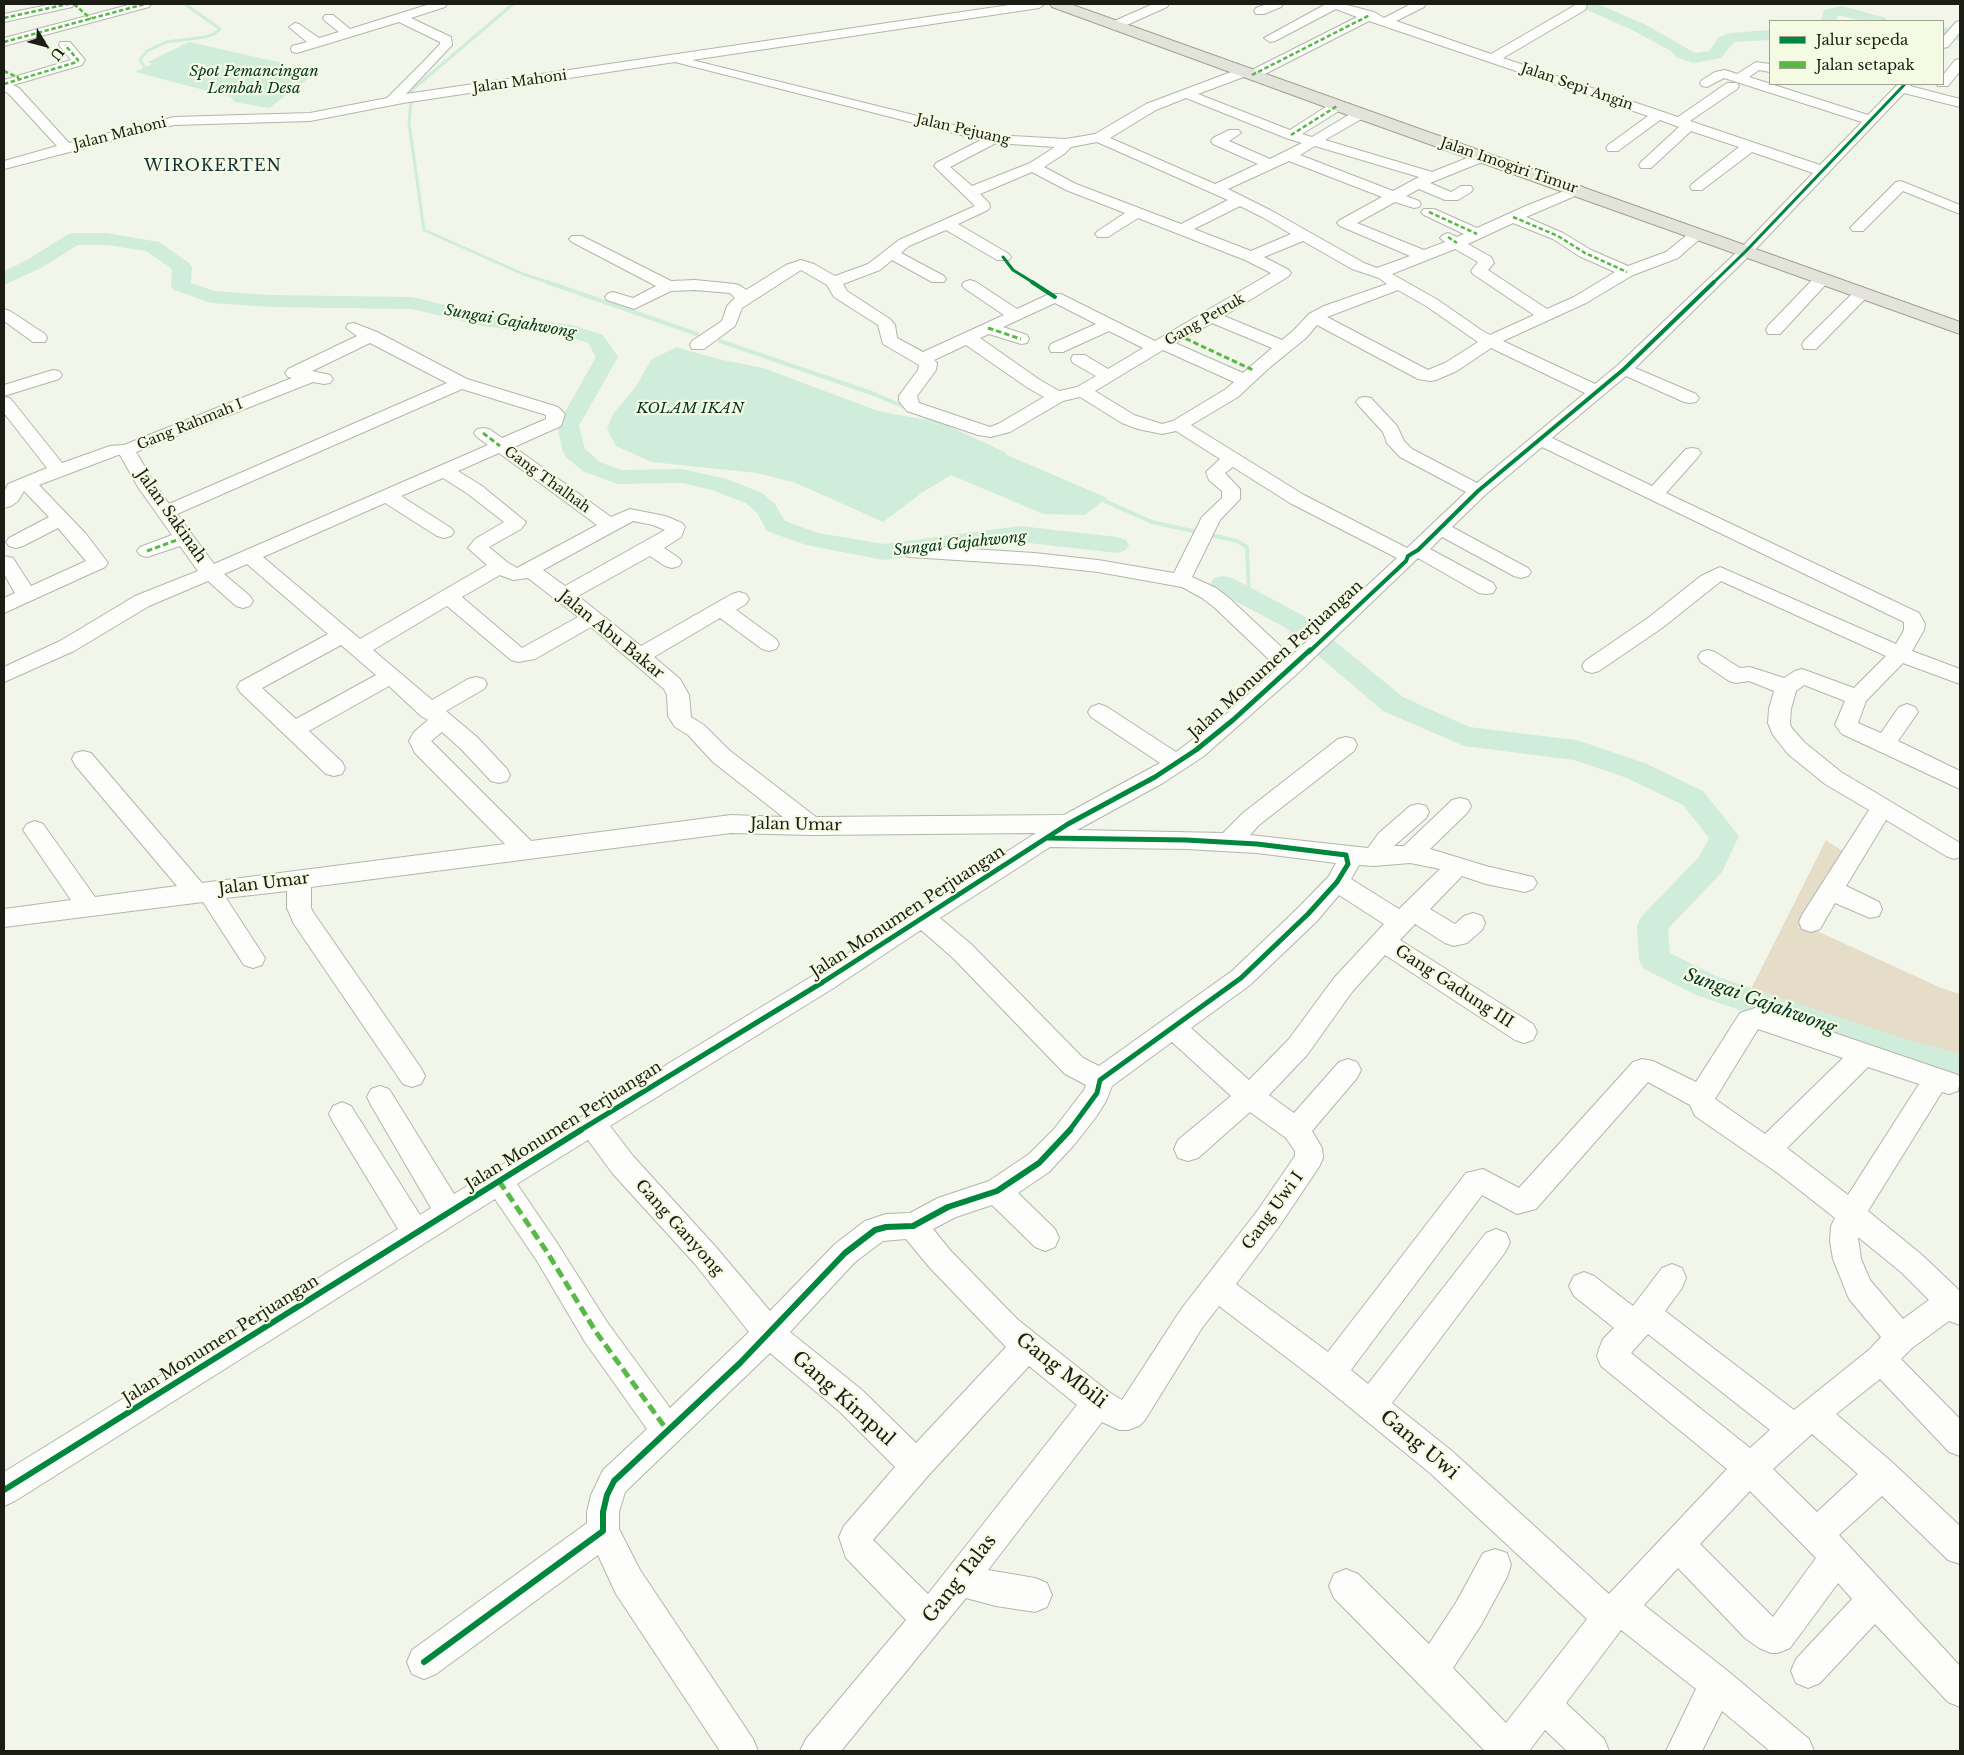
<!DOCTYPE html>
<html>
<head>
<meta charset="utf-8">
<style>
	body { margin:0 }
	#map { position:relative; width:1964px; height:1755px; overflow:hidden; background:#f2f5e9; font-family:"Libre Baskerville",serif }
	canvas { display:block }
	.frame { position:absolute; inset:0; border:5px solid #1b1d15; pointer-events:none }
	.legend { position:absolute; left:1769px; top:20px; width:175px; height:65px; box-sizing:border-box; background:#f5fbe3; border:1px solid #9ea291; margin:0; padding:6px 9px; list-style:none; font-size:15px; color:#1b1d15 }
	.legend li { display:flex; align-items:center; gap:10px; height:25px }
	.legend b { width:25px; border:1px solid #9ea291 }
	.north { position:absolute; left:20px; top:20px; width:50px; height:50px; -webkit-text-stroke:4px #f5fbe3; paint-order:stroke; rotate:127deg; font-size:14px; font-weight:700; line-height:20px; text-align:center; color:#1b1d15 }
	.north::after { content:''; display:block; margin:auto; width:18px; height:22px; background:#1b1d15; clip-path:polygon(50% 0,100% 100%,50% 72%,0 100%) }
</style>
</head>
<body>
<div id="map">
<canvas width="1964" height="1755"></canvas>
<div class="frame"></div>
<ul class="legend">
<li><b style="height:6px;background:#00873e"></b>Jalur sepeda</li>
<li><b style="height:6px;background:#58b947"></b>Jalan setapak</li>
</ul>
<div class="north">U</div>
</div>
<script>
const context = document.querySelector('canvas').getContext('2d');
context.lineJoin = 'round';
function fillPath(path, color) { context.fillStyle = color; context.fill(path, 'evenodd'); }
const shape = rows => new Path2D(rows.map(r => 'M' + r).join(''));
function stroke(path, color, width, dash) { context.strokeStyle = color; context.lineWidth = width; context.lineCap = dash ? 'butt' : 'round'; context.setLineDash(dash || []); context.stroke(path); }
function write(font, color, halo, rows, align = 'center') {
  context.font = font + ' "Libre Baskerville",serif'; context.lineWidth = 4.5; context.setLineDash([]); context.textBaseline = 'middle'; context.strokeStyle = halo; context.fillStyle = color; for (const [text, x, y, turn = 0] of rows) {
    context.save(); context.translate(x, y); context.rotate((+turn || 0) * Math.PI / 180); context.textAlign = isNaN(turn) ? turn : align; if (halo) context.strokeText(text, 0, 0); context.fillText(text, 0, 0); context.restore();
  }
}
fillPath(shape([
	[1826,840,1844,852,1804,925,1941,988,1960,994,1960,1079,1917,1053,1746,999]
]), '#e6ddc8');
fillPath(shape([
	[189,42,287,64,283,67,285,68,317,72,269,108,234,102,231,97,135,72,152,64,148,62],
	[676,347,718,359,763,368,878,411,926,420,1107,498,1085,515,1043,514,951,475,923,492,883,522,796,483,757,473,651,462,616,446,607,429,613,414,637,385,651,360]
]), '#d0eddb');
stroke(shape([
	[513,4,412,90,409,123,424,230,523,274,550,283],
	[145,68,140,60,147,51,166,42,205,37,214,34,220,29,185,4]
]), '#d0eddb', 3);
stroke(shape([
	[547,282,697,334],
	[720,341,874,394,909,409],
	[923,416,1004,454],
	[1098,498,1152,522,1237,541,1247,547,1249,598]
]), '#d0eddb', 4);
fillPath(shape([
	[1578,4,1598,4,1646,25,1695,53,1709,51,1719,37,1730,33,1770,30,1770,40,1734,42,1721,58,1693,63,1676,57,1671,51,1634,31,1581,7,1578,4],
	[1842,6,1886,18,1888,21,1863,21,1842,16,1837,16,1837,21,1821,21,1824,10,1842,6],
	[1943,27,1960,31,1960,41,1943,37,1943,27],
	[74,233,107,233,159,242,189,263,192,267,191,283,214,291,270,295,412,297,483,314,573,325,603,335,618,357,579,426,585,449,600,462,621,470,682,469,727,479,762,493,775,504,785,521,818,533,884,544,1020,526,1117,537,1126,540,1129,545,1126,550,1117,553,1020,542,884,560,806,545,767,531,757,513,746,503,712,490,682,483,618,484,584,472,566,457,563,452,557,426,596,357,588,343,570,337,483,326,412,309,270,307,211,303,174,290,171,286,172,269,146,251,107,245,78,245,41,268,4,285,4,271,27,260,67,235,74,233],
	[1223,576,1232,578,1304,616,1403,697,1469,727,1576,740,1586,743,1647,764,1703,791,1739,836,1722,872,1668,929,1670,953,1718,977,1908,1040,1960,1054,1960,1082,1908,1068,1696,995,1644,969,1639,960,1637,926,1641,917,1699,857,1709,838,1683,805,1627,778,1574,760,1464,746,1383,711,1286,628,1214,590,1210,584,1214,578,1223,576]
]), '#d0eddb');
const minor = shape([
	[52,4,74,4,72,7,4,22,4,14,52,4],
	[132,4,151,4,149,7,4,46,4,38,132,4],
	[430,4,447,4,445,7,411,18,451,37,452,45,406,94,1016,4,1045,4,1039,8,692,60,994,135,1066,139,1095,134,1146,104,1239,69,1244,68,1250,71,1357,17,1336,9,1275,41,1270,42,1264,38,1326,4,1343,4,1374,12,1384,18,1411,4,1426,4,1424,7,1396,21,1491,54,1577,4,1585,4,1587,7,1585,10,1503,58,1678,117,1727,83,1737,83,1739,86,1737,89,1690,121,1820,165,1862,122,1724,78,1707,87,1702,86,1700,83,1702,80,1715,72,1725,70,1737,74,1756,62,1770,64,1770,72,1759,70,1749,77,1868,115,1898,84,1912,84,1910,86,1960,99,1960,107,1904,93,1751,254,1635,368,1696,394,1699,398,1696,402,1690,403,1684,402,1626,376,1552,438,1652,486,1686,449,1692,448,1698,449,1701,453,1698,457,1666,493,1919,613,1925,624,1924,630,1912,651,1960,669,1960,684,1903,663,1866,701,1858,723,1881,733,1899,707,1907,704,1915,707,1918,712,1898,741,1960,771,1960,789,1842,734,1835,725,1845,701,1804,685,1796,691,1791,709,1790,723,1791,727,1804,742,1841,772,1960,843,1960,857,1954,859,1946,856,1886,820,1846,886,1879,902,1882,909,1879,916,1870,918,1835,903,1820,929,1811,932,1802,929,1799,922,1802,915,1869,810,1825,784,1788,754,1773,735,1768,723,1769,709,1774,691,1749,681,1736,683,1729,681,1701,662,1698,657,1701,652,1708,650,1715,652,1740,668,1750,667,1784,678,1795,671,1802,669,1854,688,1886,656,1721,581,1662,628,1599,671,1592,673,1585,671,1582,666,1585,661,1648,618,1701,576,1720,567,1896,644,1904,630,1904,622,1542,447,1485,495,1452,527,1528,568,1531,572,1528,576,1521,578,1514,576,1442,537,1430,549,1493,583,1496,588,1493,593,1486,594,1479,593,1418,558,1298,673,1204,756,1163,783,1077,830,1223,833,1243,813,1338,739,1346,737,1354,739,1357,745,1354,751,1259,825,1250,835,1368,848,1379,833,1410,806,1418,804,1426,806,1429,812,1426,818,1394,846,1404,846,1452,800,1460,798,1468,800,1471,806,1468,812,1430,849,1486,866,1533,877,1537,883,1533,889,1525,892,1486,884,1462,876,1430,909,1455,924,1464,916,1473,913,1482,916,1485,923,1482,930,1467,943,1454,946,1445,943,1415,924,1400,940,1533,1024,1537,1032,1533,1040,1524,1043,1515,1040,1385,955,1352,992,1307,1055,1269,1095,1294,1113,1339,1062,1348,1059,1357,1062,1361,1070,1357,1078,1312,1131,1322,1148,1323,1158,1319,1167,1278,1228,1236,1284,1328,1352,1466,1173,1483,1169,1519,1188,1633,1062,1642,1059,1653,1061,1696,1082,1740,1013,1758,1007,1958,1075,1960,1079,1958,1091,1949,1094,1942,1092,1868,1211,1921,1254,1960,1291,1960,1325,1949,1321,1912,1348,1901,1359,1960,1419,1960,1456,1949,1452,1880,1379,1836,1414,1893,1463,1960,1526,1960,1564,1948,1560,1882,1496,1839,1535,1960,1666,1960,1707,1948,1702,1875,1624,1820,1683,1808,1688,1796,1683,1791,1671,1796,1659,1852,1599,1838,1583,1790,1648,1778,1653,1771,1653,1759,1648,1745,1638,1678,1568,1644,1605,1729,1672,1809,1739,1814,1751,1770,1751,1722,1711,1702,1751,1666,1751,1696,1689,1621,1630,1566,1703,1604,1739,1609,1751,1567,1751,1545,1730,1529,1751,1485,1751,1334,1598,1329,1586,1334,1574,1346,1569,1358,1574,1429,1644,1457,1601,1483,1553,1495,1549,1507,1553,1511,1565,1507,1577,1481,1625,1453,1668,1506,1723,1587,1619,1430,1473,1320,1383,1219,1306,1202,1328,1145,1420,1139,1426,1128,1430,1119,1430,1102,1422,988,1570,1035,1578,1047,1583,1052,1595,1047,1607,1035,1612,996,1606,966,1598,841,1751,800,1751,806,1739,906,1620,846,1558,839,1537,844,1526,895,1467,840,1412,770,1353,625,1492,619,1512,619,1529,640,1570,753,1739,758,1751,720,1751,616,1594,598,1555,436,1674,424,1679,412,1674,407,1662,412,1650,587,1523,587,1512,591,1495,603,1470,647,1429,585,1342,537,1261,495,1199,15,1501,4,1506,4,1472,398,1229,333,1122,329,1114,333,1106,342,1102,351,1106,420,1215,431,1208,371,1105,367,1097,371,1089,380,1086,389,1089,454,1194,814,975,1036,833,811,835,731,833,311,887,311,908,313,912,421,1068,425,1076,421,1084,412,1087,403,1084,294,924,287,908,287,891,226,898,265,958,262,965,253,968,244,965,203,902,4,927,4,909,71,900,23,830,27,824,35,821,43,824,95,897,177,886,75,765,72,759,75,753,83,751,91,753,202,883,505,844,415,753,409,741,414,732,428,720,421,716,389,686,309,731,342,762,345,768,342,774,334,776,326,774,240,692,237,687,240,682,328,634,247,564,224,574,250,596,253,601,250,606,243,608,236,606,208,581,149,606,74,651,4,682,4,667,60,641,135,596,198,571,180,546,147,557,140,555,137,551,140,547,172,535,138,487,120,455,118,455,39,485,86,534,108,563,105,567,4,613,4,598,15,593,4,574,4,556,13,558,31,586,86,561,58,528,23,546,16,548,9,546,6,542,9,538,49,517,24,491,18,501,11,506,4,508,4,492,8,484,47,468,4,413,4,397,10,398,62,463,110,446,124,445,292,378,288,377,285,373,288,369,357,336,346,328,348,324,354,323,377,332,467,379,558,407,565,414,561,426,514,447,611,517,630,509,665,516,682,523,685,527,681,537,664,548,679,558,682,562,679,566,672,568,665,566,650,556,578,596,641,646,732,594,739,592,746,594,749,599,746,604,736,610,776,639,779,644,776,649,769,651,762,649,720,618,654,657,680,679,689,695,691,717,704,725,729,750,816,817,1064,815,1160,763,1091,717,1088,712,1091,707,1099,704,1107,707,1176,752,1225,715,1278,668,1215,608,1202,598,1182,587,1098,572,1034,565,910,557,903,555,900,551,903,547,910,545,1034,553,1098,560,1174,573,1202,517,1222,498,1222,491,1209,480,1206,472,1220,459,1176,431,1162,434,1138,429,1122,423,1080,397,1063,401,1010,432,991,437,978,435,907,411,899,401,899,396,918,370,919,365,883,344,878,325,834,297,827,285,801,270,742,308,735,326,704,349,692,349,690,345,692,341,722,321,727,306,735,298,730,293,695,290,671,291,634,309,607,300,605,297,607,294,613,292,633,298,656,286,572,242,569,239,572,236,582,236,671,281,695,280,735,284,741,286,746,290,786,265,801,260,814,264,835,276,868,264,899,240,975,206,934,166,936,163,981,140,675,62,403,103,310,121,174,125,4,169,4,161,57,146,9,94,4,91,4,80,71,60,59,45,60,42,70,42,85,60,82,65,13,85,19,88,69,143,174,117,310,113,387,98,425,60,440,44,440,42,399,22,297,53,292,52,291,49,292,46,307,42,289,27,295,23,299,24,319,38,339,32,325,21,323,18,325,15,333,15,350,29,430,4],
	[1369,21,1648,116,1608,145,1606,148,1608,151,1618,151,1660,120,1679,127,1641,162,1639,165,1641,168,1651,168,1691,131,1739,147,1692,184,1690,187,1692,190,1702,190,1752,152,1813,173,1741,248,1618,365,1595,384,1503,341,1586,303,1633,275,1678,258,1702,237,1705,234,1702,231,1692,231,1666,252,1628,266,1591,250,1563,233,1526,217,1582,193,1584,190,1582,187,1577,186,1528,205,1477,228,1434,209,1424,209,1421,212,1424,215,1464,234,1457,237,1448,233,1443,235,1440,238,1445,242,1424,250,1357,223,1395,202,1414,208,1419,207,1421,204,1419,201,1406,196,1419,189,1445,200,1458,200,1471,192,1473,189,1471,186,1461,186,1451,192,1430,183,1487,160,1489,157,1487,154,1477,154,1432,172,1325,140,1365,117,1367,114,1365,111,1355,111,1312,137,1302,134,1342,109,1344,106,1342,103,1332,103,1290,130,1198,94,1246,76,1252,79,1257,78,1369,21],
	[1186,98,1286,138,1302,143,1270,159,1229,141,1241,133,1239,130,1229,130,1213,138,1211,141,1213,144,1258,164,1215,184,1110,138,1156,110,1186,98],
	[1097,142,1228,200,1181,224,1076,184,1044,167,1064,154,1071,147,1097,142],
	[996,143,1055,147,1030,163,972,186,950,167,996,143],
	[1315,146,1419,177,1393,191,1300,155,1315,146],
	[1289,161,1382,197,1340,220,1337,223,1340,226,1410,256,1377,268,1364,263,1272,211,1228,189,1289,161],
	[1032,172,1066,190,1125,213,1098,231,1095,234,1098,237,1108,237,1138,218,1245,260,1271,273,1155,341,1061,294,1049,294,1017,309,976,282,970,280,964,282,962,285,964,288,1004,315,923,352,897,338,895,325,890,319,847,291,843,284,880,270,892,260,932,282,944,282,946,279,944,276,901,253,909,246,946,230,997,260,1009,260,1011,257,1009,254,958,224,988,210,990,207,989,203,980,194,1032,172],
	[1240,206,1262,217,1291,234,1251,251,1194,229,1240,206],
	[1513,223,1553,239,1579,256,1615,272,1574,297,1547,309,1488,270,1494,263,1491,257,1468,244,1513,223],
	[1303,241,1352,269,1379,278,1387,284,1324,306,1309,314,1294,330,1282,340,1224,316,1289,276,1291,273,1289,270,1264,257,1303,241],
	[1455,249,1478,262,1471,271,1473,274,1534,315,1490,335,1481,330,1438,300,1392,274,1455,249],
	[1398,290,1426,306,1478,342,1445,363,1428,370,1327,317,1398,290],
	[1055,303,1096,324,1051,344,1049,348,1051,352,1063,352,1109,331,1143,348,1108,369,1085,355,1073,355,1071,359,1073,363,1096,376,1077,387,1059,391,1040,380,980,338,989,334,1021,344,1027,343,1029,339,1027,335,1003,327,1055,303],
	[1212,323,1272,348,1243,373,1175,343,1212,323],
	[1317,325,1418,379,1430,381,1436,380,1457,371,1491,348,1585,393,1477,483,1412,449,1404,441,1397,426,1371,398,1365,397,1359,398,1356,402,1359,406,1383,432,1387,443,1400,457,1466,492,1407,548,1304,495,1191,425,1238,397,1269,368,1306,338,1317,325],
	[370,343,447,383,169,504,156,486,136,452,313,382,324,384,330,383,333,379,330,375,312,371,370,343],
	[966,345,1028,388,1044,397,998,424,990,427,919,403,917,396,936,370,937,363,934,360,966,345],
	[1163,350,1234,382,1226,389,1173,421,1162,424,1134,415,1095,391,1163,350],
	[462,389,546,415,546,419,502,438,489,429,483,428,477,429,474,433,477,437,488,445,214,564,177,514,462,389],
	[499,453,597,525,517,568,507,562,489,547,521,529,526,522,482,486,458,471,499,453],
	[1233,467,1290,503,1397,558,1291,656,1229,598,1216,588,1192,577,1220,520,1240,499,1240,489,1225,473,1233,467],
	[443,478,468,494,504,522,475,539,468,548,487,565,360,639,263,557,385,503,437,536,444,538,451,536,454,532,451,528,401,496,443,478],
	[633,521,653,525,665,530,565,586,543,570,633,521],
	[500,575,513,580,528,578,578,617,522,648,462,597,500,575],
	[447,606,511,660,518,662,535,659,591,627,664,689,667,695,668,716,675,727,688,735,713,762,783,817,731,815,531,841,431,741,442,732,461,749,491,781,499,783,507,781,510,775,507,769,477,737,446,711,484,689,487,684,484,679,476,677,468,679,432,700,373,650,447,606],
	[341,645,376,675,296,719,262,688,341,645],
	[1050,847,1186,849,1257,853,1336,863,1329,876,1299,907,1232,971,1099,1066,1083,1058,971,944,940,918,1050,847],
	[1410,863,1440,869,1399,909,1351,879,1359,865,1374,866,1410,863],
	[1339,895,1384,924,1334,978,1289,1039,1249,1080,1191,1028,1250,985,1317,921,1339,895],
	[921,930,953,958,1065,1074,1086,1085,1084,1090,1054,1129,1029,1154,989,1181,938,1198,910,1213,886,1214,865,1221,835,1244,770,1311,715,1246,633,1156,610,1126,832,989,921,930],
	[1758,1029,1843,1058,1765,1134,1715,1099,1758,1029],
	[1172,1042,1231,1096,1178,1140,1174,1149,1178,1158,1188,1161,1198,1158,1250,1112,1286,1138,1295,1151,1295,1156,1258,1210,1182,1308,1122,1400,1109,1392,1017,1319,950,1250,933,1229,956,1217,992,1205,1035,1247,1045,1251,1055,1247,1059,1238,1055,1229,1018,1193,1049,1172,1074,1145,1096,1117,1106,1101,1112,1086,1172,1042],
	[1868,1067,1919,1084,1848,1195,1787,1148,1868,1067],
	[1648,1082,1690,1105,1695,1116,1779,1174,1835,1218,1831,1226,1830,1241,1833,1259,1849,1299,1881,1337,1870,1349,1794,1410,1665,1311,1682,1288,1686,1278,1682,1268,1672,1264,1662,1268,1633,1306,1594,1276,1584,1272,1574,1276,1569,1286,1574,1296,1614,1328,1603,1339,1599,1349,1597,1356,1601,1366,1727,1469,1609,1594,1452,1451,1392,1403,1506,1251,1510,1242,1506,1233,1496,1229,1486,1233,1368,1384,1351,1370,1482,1195,1517,1214,1536,1209,1648,1082],
	[588,1140,613,1174,695,1264,749,1332,670,1408,607,1322,557,1243,517,1184,588,1140],
	[1858,1237,1901,1272,1929,1300,1903,1319,1870,1280,1861,1259,1858,1237],
	[906,1239,930,1268,1006,1347,916,1443,862,1390,790,1332,855,1262,883,1241,906,1239],
	[1648,1334,1770,1430,1750,1448,1631,1353,1648,1334],
	[1029,1366,1077,1405,928,1594,873,1540,927,1477,1029,1366],
	[1812,1434,1858,1474,1817,1512,1773,1469,1812,1434],
	[1750,1491,1816,1558,1773,1617,1700,1544,1750,1491],
	[1153,4,1169,4,1167,7,1120,28,1116,29,1110,25,1112,22,1153,4],
	[1267,4,1283,4,1281,7,1264,14,1256,14,1254,11,1256,8,1267,4],
	[1960,21,1960,32,1948,47,1943,48,1943,37,1956,22,1960,21],
	[1960,59,1960,71,1948,86,1938,86,1937,84,1943,84,1943,75,1955,60,1960,59],
	[1901,181,1960,205,1960,214,1903,191,1863,231,1853,231,1850,228,1896,182,1901,181],
	[1822,274,1828,276,1830,279,1828,282,1780,334,1768,334,1766,330,1768,326,1816,276,1822,274],
	[1862,288,1868,290,1870,293,1868,296,1816,349,1804,349,1802,345,1804,341,1856,290,1862,288],
	[4,309,10,311,45,334,47,338,45,342,33,342,4,321,4,309],
	[53,370,59,371,62,375,59,379,4,396,4,385,53,370]
]);
const major = shape([
	[1050,4,1070,4,1960,322,1960,334,1331,109,1052,7,1050,4]
]);
stroke(minor, '#b3b6ac', 2);
stroke(major, '#a1a08f', 2);
fillPath(minor, '#fdfefc');
fillPath(major, '#e4e3db');
stroke(shape([
	[74,4,91,19],
	[4,18,68,4],
	[39,33,49,49],
	[4,42,145,4],
	[4,71,19,78],
	[1252,75,1370,15],
	[4,84,77,62,78,60,65,45],
	[1291,135,1337,106],
	[1429,212,1477,234],
	[1513,217,1558,236,1585,253,1627,272],
	[1448,237,1457,243]
]), '#58b947', 2.5, [4.5, 2.5]);
stroke(shape([
	[988,328,1021,339],
	[1178,335,1255,371],
	[483,433,500,446],
	[147,551,185,537]
]), '#58b947', 3, [5.5, 3]);
stroke(shape([
	[499,1181,547,1252,596,1332,667,1430]
]), '#58b947', 5, [10, 5]);
stroke(shape([
	[1003,257,1013,270,1034,283],
	[1713,283,1746,251,1905,84]
]), '#00873e', 3);
stroke(shape([
	[1032,282,1055,297],
	[1309,652,1406,561,1408,556,1418,550,1478,491,1624,369,1714,282]
]), '#00873e', 4);
stroke(shape([
	[1047,838,1186,840,1257,844,1346,855,1348,864,1337,882,1308,914,1241,978,1100,1080,1097,1093,1069,1131],
	[579,1131,823,982,1068,824,1155,777,1196,750,1233,720,1310,650]
]), '#00873e', 5);
stroke(shape([
	[4,1490,581,1130],
	[424,1662,603,1531,603,1512,607,1495,614,1481,740,1363,845,1253,875,1230,886,1227,913,1226,948,1207,997,1191,1039,1163,1070,1130]
]), '#00873e', 6);
write('14px', '#1b1d15', '#f5fbe3', [
	["Jalan Mahoni",520,82,-8],
	["Jalan Sepi Angin",1577,87,19],
	["Jalan Pejuang",963,130,13],
	["Jalan Mahoni",120,134,-14],
	["Jalan Imogiri Timur",1509,166,19],
	["Gang Petruk",1205,320,-30],
	["Gang Rahmah I",190,425,-22],
	["Gang Thalhah",547,480,36]
]);
write('italic 15px', '#003421', '#f5fbe3', [
	["Spot Pemancingan",254,72],
	["Lembah Desa",254,89],
	["Sungai Gajahwong",510,322,10],
	["KOLAM IKAN",690,409],
	["Sungai Gajahwong",960,544,-6]
]);
context.letterSpacing = '1px';
write('16px', '#132f3b', '#f5fbe3', [
	["WIROKERTEN",213,166]
]);
context.letterSpacing = '0px';
write('16px', '#1b1d15', '#f5fbe3', [
	["Jalan Sakinah",171,516,55],
	["Jalan Abu Bakar",611,635,39],
	["Jalan Monumen Perjuangan",1276,660,-42],
	["Jalan Umar",796,825,1],
	["Jalan Umar",264,884,-7],
	["Jalan Monumen Perjuangan",908,912,-33],
	["Gang Gadung III",1454,987,33],
	["Jalan Monumen Perjuangan",564,1126,-32],
	["Gang Uwi I",1273,1211,-54],
	["Gang Ganyong",679,1228,48],
	["Jalan Monumen Perjuangan",221,1340,-32]
]);
write('italic 18px', '#003421', '#f5fbe3', [
	["Sungai Gajahwong",1760,1002,20]
]);
write('19px', '#1b1d15', '#f5fbe3', [
	["Gang Mbili",1061,1371,38],
	["Gang Kimpul",843,1399,42],
	["Gang Uwi",1419,1445,40],
	["Gang Talas",960,1579,-52]
]);
</script>
</body>
</html>
